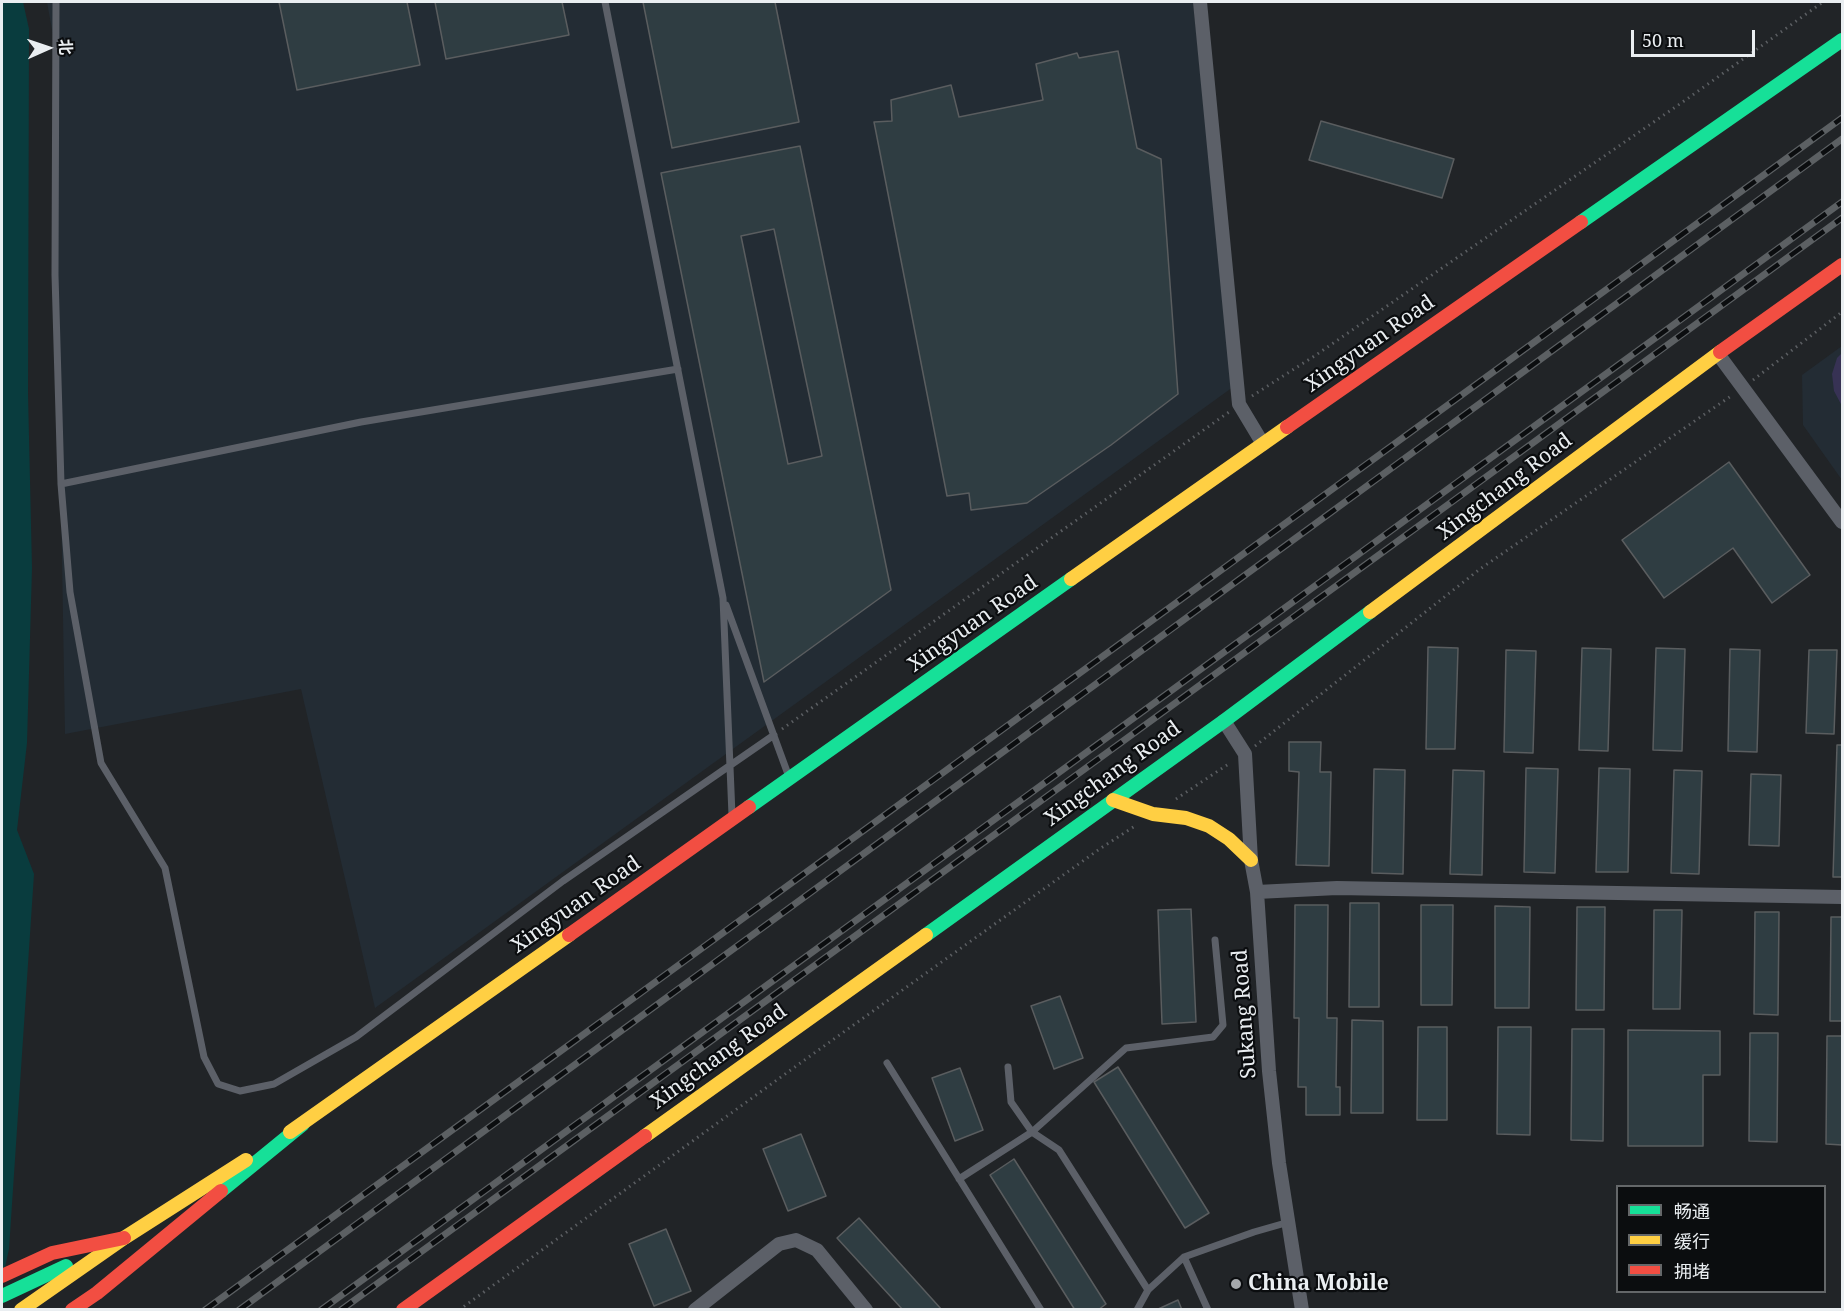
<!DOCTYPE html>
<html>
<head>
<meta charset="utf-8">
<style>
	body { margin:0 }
	#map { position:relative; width:1844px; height:1311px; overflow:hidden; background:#212427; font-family:"Noto Serif","Noto Sans SC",serif }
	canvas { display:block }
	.frame { position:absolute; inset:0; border:3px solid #eaeef1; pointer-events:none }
	.legend { position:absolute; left:1616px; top:1185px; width:210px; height:108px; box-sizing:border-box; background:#0b0d0f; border:2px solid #646769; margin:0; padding:8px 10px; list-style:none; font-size:18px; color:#eaeef1 }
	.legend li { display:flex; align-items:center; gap:12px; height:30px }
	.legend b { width:30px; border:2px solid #646769 }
	.north { position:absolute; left:18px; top:18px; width:60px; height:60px; -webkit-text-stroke:4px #0b0d0f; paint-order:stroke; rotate:87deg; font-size:16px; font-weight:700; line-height:24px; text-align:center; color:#eaeef1 }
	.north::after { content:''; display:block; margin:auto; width:21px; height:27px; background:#eaeef1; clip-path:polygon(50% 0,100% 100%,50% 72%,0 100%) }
	.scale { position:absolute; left:1631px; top:30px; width:124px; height:27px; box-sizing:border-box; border:3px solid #eaeef1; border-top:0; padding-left:8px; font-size:18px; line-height:21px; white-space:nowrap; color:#eaeef1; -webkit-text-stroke:4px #0b0d0f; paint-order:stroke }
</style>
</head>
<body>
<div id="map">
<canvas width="1844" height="1311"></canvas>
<div class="frame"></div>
<ul class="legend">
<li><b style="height:8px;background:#16e098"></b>畅通</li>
<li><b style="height:8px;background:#ffcf43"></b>缓行</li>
<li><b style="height:8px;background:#f24e42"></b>拥堵</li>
</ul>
<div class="north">北</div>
<div class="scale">50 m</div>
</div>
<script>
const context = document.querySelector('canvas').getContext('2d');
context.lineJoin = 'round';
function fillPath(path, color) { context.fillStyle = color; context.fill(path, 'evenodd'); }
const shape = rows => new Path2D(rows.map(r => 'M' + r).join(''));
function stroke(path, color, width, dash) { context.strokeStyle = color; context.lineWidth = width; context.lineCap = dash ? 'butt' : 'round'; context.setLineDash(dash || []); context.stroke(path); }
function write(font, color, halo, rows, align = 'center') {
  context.font = font + ' "Noto Serif",serif'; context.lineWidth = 4.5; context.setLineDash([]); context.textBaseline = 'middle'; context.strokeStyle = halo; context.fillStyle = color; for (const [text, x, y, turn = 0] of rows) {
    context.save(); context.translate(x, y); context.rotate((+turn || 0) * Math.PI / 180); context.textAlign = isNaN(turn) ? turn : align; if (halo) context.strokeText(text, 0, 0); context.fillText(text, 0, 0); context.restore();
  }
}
fillPath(shape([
	[47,2,1193,2,1233,387,375,1008,301,689,65,734,53,35],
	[1842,346,1842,480,1803,425,1802,375]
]), '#232c34');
fillPath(shape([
	[1842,353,1842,406,1834,391,1832,374,1837,358]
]), '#373254');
fillPath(shape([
	[2,2,23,2,29,29,28,393,32,568,27,743,17,830,34,874,9,1249,2,1281]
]), '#093c3e');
const building = shape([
	[279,2,407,2,420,65,297,90,279,2],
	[435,2,562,2,569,35,446,59,435,2],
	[643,2,775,2,799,122,672,148,643,2],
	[1118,51,1137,148,1161,159,1178,394,1111,445,1027,503,971,510,969,493,947,496,874,122,892,121,891,100,951,85,959,117,1043,100,1036,64,1077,53,1079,58,1118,51],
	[1321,121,1454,159,1442,198,1309,160,1321,121],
	[800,146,891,590,764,682,661,173,800,146],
	[774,229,822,456,788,464,741,236,774,229],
	[1729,462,1810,575,1772,603,1733,548,1664,598,1622,540,1729,462],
	[1428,647,1458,648,1455,749,1426,749,1428,647],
	[1582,648,1611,649,1608,751,1579,750,1582,648],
	[1656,648,1685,649,1682,751,1653,750,1656,648],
	[1730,649,1760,650,1757,752,1728,751,1730,649],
	[1506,650,1536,651,1533,753,1504,752,1506,650],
	[1809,650,1837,650,1834,734,1806,733,1809,650],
	[1289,742,1321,742,1320,772,1331,772,1329,866,1296,865,1299,772,1289,771,1289,742],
	[1837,745,1842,745,1842,877,1833,877,1837,745],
	[1526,768,1558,769,1555,873,1524,872,1526,768],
	[1599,768,1630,769,1628,872,1596,872,1599,768],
	[1374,769,1405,770,1403,874,1372,873,1374,769],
	[1453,770,1484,771,1482,875,1450,874,1453,770],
	[1674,770,1702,771,1699,874,1671,873,1674,770],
	[1751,774,1781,775,1779,846,1749,845,1751,774],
	[1350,903,1379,903,1379,1007,1349,1007,1350,903],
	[1295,905,1328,905,1327,1018,1337,1018,1336,1087,1340,1087,1340,1115,1306,1115,1306,1087,1298,1087,1299,1018,1294,1018,1295,905],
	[1421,905,1453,905,1452,1005,1421,1005,1421,905],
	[1495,906,1530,907,1529,1008,1495,1008,1495,906],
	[1577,907,1605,907,1604,1010,1576,1010,1577,907],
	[1191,909,1196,1022,1162,1024,1158,910,1191,909],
	[1654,910,1682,910,1680,1009,1653,1009,1654,910],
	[1755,912,1779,912,1778,1015,1754,1014,1755,912],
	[1831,917,1842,917,1842,1021,1830,1021,1831,917],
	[1060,996,1083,1058,1054,1069,1031,1006,1060,996],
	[1352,1020,1383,1021,1383,1113,1351,1113,1352,1020],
	[1418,1027,1447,1027,1447,1120,1417,1120,1418,1027],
	[1498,1027,1531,1027,1530,1135,1497,1134,1498,1027],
	[1572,1029,1604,1029,1603,1141,1571,1140,1572,1029],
	[1628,1030,1720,1031,1720,1075,1703,1075,1703,1146,1628,1146,1628,1030],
	[1750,1033,1778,1033,1777,1142,1749,1141,1750,1033],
	[1827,1036,1842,1036,1842,1145,1826,1144,1827,1036],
	[1118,1067,1209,1213,1185,1228,1094,1082,1118,1067],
	[960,1068,983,1130,955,1141,932,1078,960,1068],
	[801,1134,826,1196,788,1211,763,1149,801,1134],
	[1014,1159,1106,1304,1098,1310,1075,1310,990,1175,1014,1159],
	[859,1218,942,1310,903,1310,837,1238,859,1218],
	[666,1229,691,1291,654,1306,629,1244,666,1229],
	[1178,1300,1182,1310,1156,1310,1178,1300]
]);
fillPath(building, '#2f3d42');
stroke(building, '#5a5d5f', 1.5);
stroke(shape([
	[1753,380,1842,312],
	[1252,396,1316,355,1687,99,1823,2],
	[782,729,1229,412],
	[1255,746,1480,569,1731,396],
	[1176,799,1230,763],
	[459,1310,799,1064,1101,848,1135,826]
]), '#5c5f63', 3, [1.5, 4.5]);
stroke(shape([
	[56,2,55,275,61,484,70,592,101,763,165,868,204,1057,218,1084,240,1091,274,1084,356,1037,563,881,774,735],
	[605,2,723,598,732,815],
	[61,484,361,422,678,369],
	[726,605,789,777],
	[887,1063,1041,1310],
	[1008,1067,1011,1102,1032,1132,1059,1150,1148,1290],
	[959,1179,1032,1132,1126,1048,1213,1037,1223,1025,1215,940],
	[1184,1257,1208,1310],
	[1137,1310,1148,1290,1184,1257,1254,1232,1289,1222]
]), '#5c6068', 7);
stroke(shape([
	[1200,2,1239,404,1263,444],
	[1718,354,1842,522],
	[1224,721,1245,754,1251,860,1257,892,1269,1071,1279,1163,1302,1310],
	[1257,892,1337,888,1842,897],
	[695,1310,779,1244,796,1240,817,1250,866,1310]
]), '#5c6068', 14);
stroke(shape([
	[1581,222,1842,40],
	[749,807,1071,579],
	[926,935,1224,721,1370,612],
	[221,1191,303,1124],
	[2,1296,66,1266]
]), '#16e098', 14);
stroke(shape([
	[1071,579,1287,427],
	[1370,612,1720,352],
	[1113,800,1153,814,1186,818,1209,826,1229,839,1251,860],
	[290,1132,569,935],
	[645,1136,926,935],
	[21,1310,124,1238,246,1160]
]), '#ffcf43', 14);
stroke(shape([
	[1720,352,1842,265],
	[1287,427,1581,222],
	[569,935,749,807],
	[2,1276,52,1253,124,1238],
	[72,1310,97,1293,221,1191],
	[403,1310,645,1136]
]), '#f24e42', 14);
const rail = shape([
	[205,1310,1842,118],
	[239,1310,1842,139],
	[321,1310,1842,202],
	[341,1310,1842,218]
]);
stroke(rail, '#5c6063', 7);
stroke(rail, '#0b0d0f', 4.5, [14]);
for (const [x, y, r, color] of [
	[1236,1284,6,"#a4a7aa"]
]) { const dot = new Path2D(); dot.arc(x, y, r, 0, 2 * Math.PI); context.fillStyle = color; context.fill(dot); stroke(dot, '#0b0d0f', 2); }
write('21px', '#eaeef1', '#0b0d0f', [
	["Xingyuan Road",1370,344,-35],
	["Xingchang Road",1505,487,-37],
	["Xingyuan Road",973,624,-35],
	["Xingchang Road",1113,774,-36],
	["Xingyuan Road",576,905,-35],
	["Sukang Road",1245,1014,-94],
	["Xingchang Road",719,1057,-36]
]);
write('bold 21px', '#eaeef1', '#0b0d0f', [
	["China Mobile",1248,1284]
], 'left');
</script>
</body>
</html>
